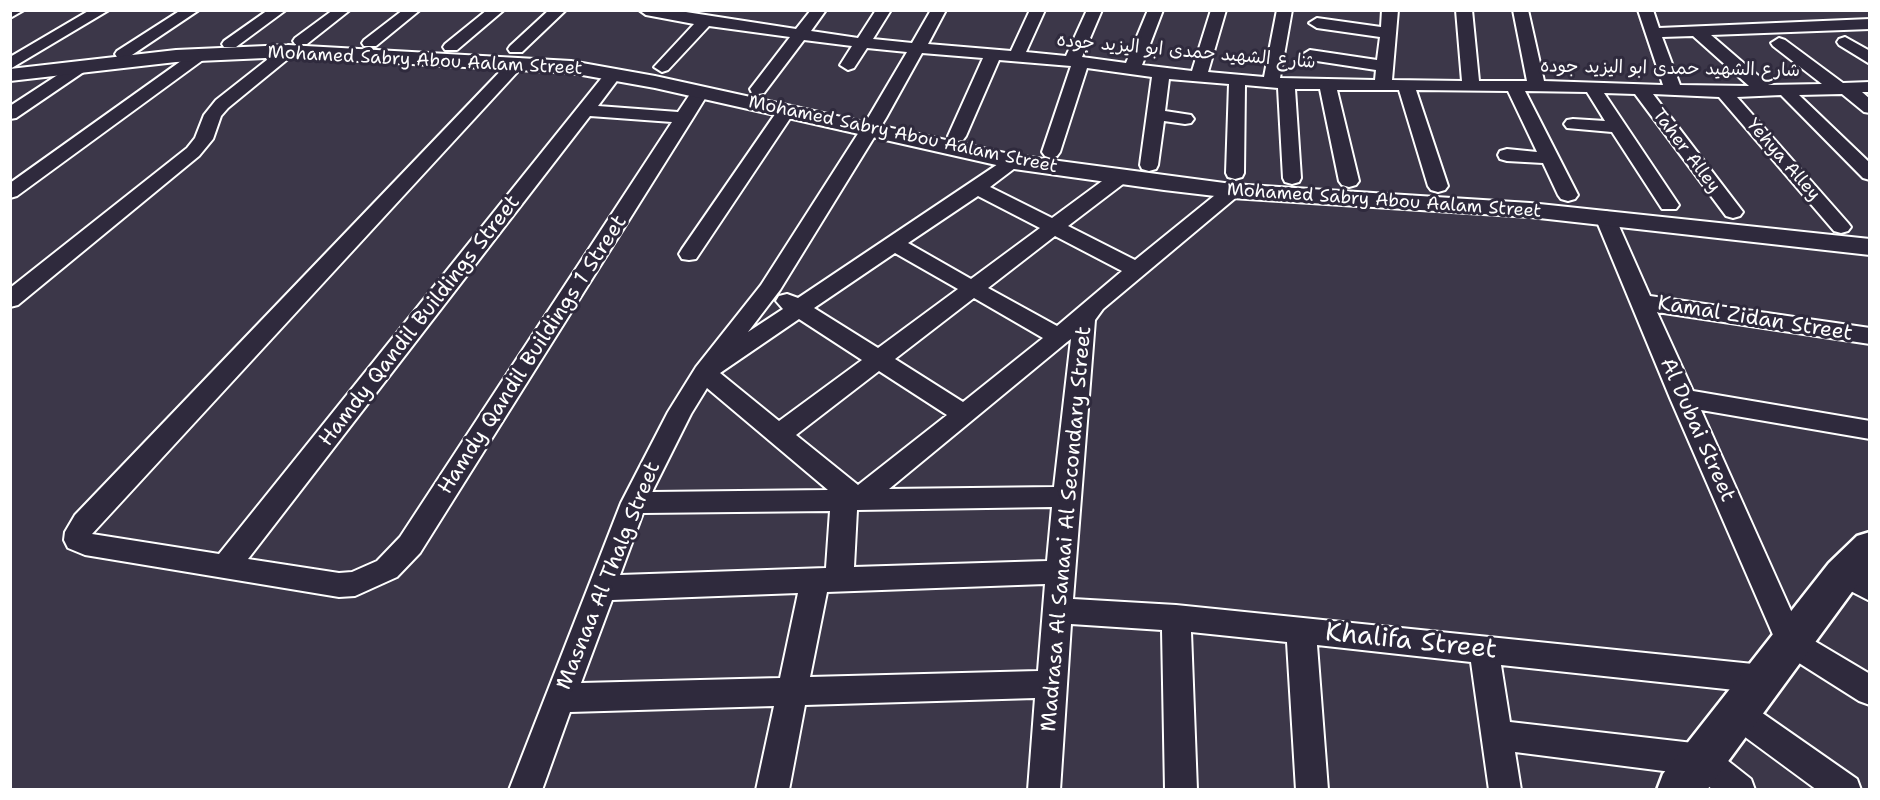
<!DOCTYPE html>
<html>
<head>
<meta charset="utf-8">
<style>
	body { margin:0 }
	#map { position:relative; width:1880px; height:800px; overflow:hidden; background:#3c3749; font-family:"Shantell Sans",sans-serif }
	canvas { display:block }
	.frame { position:absolute; inset:0; border:12px solid #fff; pointer-events:none }
</style>
</head>
<body>
<div id="map">
<canvas width="1880" height="800"></canvas>
<div class="frame"></div>
</div>
<script>
const context = document.querySelector('canvas').getContext('2d');
context.lineJoin = 'round';
const shape = rows => new Path2D(rows.map(r => 'M' + r).join(''));
function stroke(path, color, width, dash) { context.strokeStyle = color; context.lineWidth = width; context.lineCap = dash ? 'butt' : 'round'; context.setLineDash(dash || []); context.stroke(path); }
function fillPath(path, color) { context.fillStyle = color; context.fill(path, 'evenodd'); }
function write(font, color, halo, rows, align = 'center') {
  context.font = font + ' "Shantell Sans","Playpen Sans Arabic",sans-serif'; context.lineWidth = 6; context.setLineDash([]); context.textBaseline = 'middle'; context.strokeStyle = halo; context.fillStyle = color; for (const [text, x, y, turn = 0] of rows) {
    context.save(); context.translate(x, y); context.rotate((+turn || 0) * Math.PI / 180); context.textAlign = isNaN(turn) ? turn : align; if (halo) context.strokeText(text, 0, 0); context.fillText(text, 0, 0); context.restore();
  }
}
const minor = shape([
	[10,10,24,10,10,18,10,10],
	[90,10,109,10,10,69,10,57,90,10],
	[181,10,199,10,129,57,117,57,115,54,117,51,181,10],
	[268,10,286,10,236,47,224,47,222,44,224,41,268,10],
	[333,10,350,10,307,44,295,44,293,41,295,38,333,10],
	[403,10,420,10,376,46,364,46,362,43,364,40,403,10],
	[487,10,504,10,457,50,445,50,443,47,445,44,487,10],
	[549,10,566,10,522,52,510,52,508,49,510,46,549,10],
	[639,10,673,10,796,29,811,10,826,10,811,31,858,38,876,10,891,10,873,39,912,43,931,10,946,10,928,44,1011,51,1030,10,1045,10,1026,52,1066,56,1087,10,1102,10,1082,57,1126,63,1148,10,1163,10,1142,65,1192,71,1211,10,1226,10,1208,72,1264,77,1277,10,1292,10,1280,78,1375,80,1376,70,1310,60,1302,55,1310,50,1377,60,1380,37,1317,28,1309,23,1317,18,1381,27,1382,10,1398,10,1392,80,1462,81,1456,10,1472,10,1479,81,1527,81,1513,10,1528,10,1544,81,1663,85,1638,10,1653,10,1659,28,1870,19,1870,29,1711,35,1769,85,1822,84,1773,46,1771,43,1779,38,1785,40,1843,83,1870,82,1870,92,1862,92,1870,99,1870,113,1864,112,1842,94,1799,95,1870,163,1870,180,1863,178,1781,95,1737,97,1848,223,1851,227,1848,231,1841,233,1834,231,1719,97,1653,94,1743,212,1740,216,1733,218,1726,216,1635,94,1604,93,1679,205,1676,209,1662,209,1612,132,1567,128,1564,124,1567,120,1573,119,1605,121,1587,92,1525,91,1578,195,1575,199,1568,201,1561,199,1558,195,1543,163,1507,161,1500,159,1498,155,1500,151,1507,149,1537,152,1508,91,1416,90,1448,186,1445,190,1438,192,1431,190,1428,186,1399,90,1337,90,1359,181,1356,185,1349,187,1342,185,1339,181,1320,89,1295,89,1301,178,1299,182,1292,184,1285,182,1283,178,1278,88,1245,85,1244,173,1242,177,1235,179,1228,177,1226,173,1229,84,1169,79,1165,111,1191,115,1194,119,1191,123,1185,124,1164,121,1158,165,1156,169,1149,171,1142,169,1140,165,1152,77,1087,68,1060,152,1057,156,1051,158,1045,156,1042,152,1071,66,999,60,966,136,963,140,957,141,951,140,948,136,983,58,922,53,886,118,780,290,748,332,783,309,776,301,779,296,787,294,798,298,1007,158,1014,156,1021,158,1023,162,990,187,1052,218,1113,173,1127,173,1129,177,1127,181,1068,226,1135,260,1225,187,1239,187,1242,191,1239,195,1103,309,1095,320,1073,599,1176,605,1763,665,1774,669,1778,679,1774,689,1763,693,1501,665,1510,722,1702,744,1713,749,1751,779,1755,790,1713,790,1695,775,1515,752,1521,790,1489,790,1471,662,1317,645,1328,790,1296,790,1287,642,1191,632,1197,790,1165,790,1162,630,1071,624,1060,790,1028,790,1035,698,805,705,789,790,756,790,774,706,570,712,542,790,509,790,621,503,668,412,696,367,761,285,868,118,907,52,867,48,854,68,848,70,840,65,852,46,804,40,764,93,758,94,752,93,750,89,790,37,709,26,668,70,662,72,654,67,694,24,646,15,639,10],
	[1693,36,1749,86,1680,85,1662,37,1693,36],
	[978,196,1040,228,971,279,908,243,978,196],
	[1055,236,1122,271,1057,326,988,288,1055,236],
	[895,253,958,289,878,348,814,308,895,253],
	[974,298,1043,338,963,402,895,359,974,298],
	[799,319,862,360,779,421,720,373,799,319],
	[1071,339,1054,487,889,489,1067,342,1071,339],
	[879,371,947,415,858,485,796,435,879,371],
	[707,388,828,490,652,492,691,414,707,388],
	[1052,507,1047,561,854,567,857,510,1052,507],
	[830,511,826,568,620,575,643,513,830,511],
	[1045,584,1038,671,810,677,827,592,1045,584],
	[798,593,780,678,581,683,612,600,798,593],
	[1845,37,1870,51,1870,64,1839,45,1837,42,1839,39,1845,37],
	[288,46,294,48,296,51,294,54,228,108,221,116,213,139,199,156,18,305,10,307,10,288,187,148,195,138,204,115,216,100,282,48,288,46],
	[201,49,207,51,209,54,207,57,17,196,10,198,10,183,195,51,201,49],
	[516,59,522,61,524,64,522,67,92,534,219,554,608,70,614,69,622,74,598,106,678,112,694,88,706,88,709,92,693,118,420,553,397,577,355,596,339,597,85,555,68,548,64,540,65,532,75,515,510,61,516,59],
	[590,116,672,122,400,537,377,561,352,572,339,573,248,559,590,116],
	[82,61,88,63,90,66,88,69,16,118,10,119,10,106,76,63,82,61],
	[786,106,792,107,795,111,696,259,689,260,682,259,679,254,682,249,780,107,786,106],
	[1605,211,1612,213,1615,217,1650,296,1870,328,1870,344,1657,312,1693,391,1870,421,1870,439,1701,410,1801,633,1870,674,1870,705,1859,701,1780,651,1670,398,1595,217,1598,213,1605,211],
	[1843,562,1870,575,1870,601,1833,582,1829,574,1833,566,1843,562],
	[1737,699,1748,703,1857,779,1861,790,1817,790,1726,723,1721,713,1726,703,1737,699]
]);
const tertiary = shape([
	[288,45,571,61,655,76,1014,155,1232,184,1530,203,1870,239,1870,255,1530,217,1232,198,1164,190,1014,169,655,88,571,73,288,57,176,62,10,81,10,69,176,50,288,45]
]);
const secondary = shape([
	[1870,532,1870,572,1857,585,1707,790,1657,790,1663,774,1829,563,1857,536,1870,532]
]);
stroke(minor, '#fff', 4);
stroke(tertiary, '#fff', 4);
stroke(secondary, '#fff', 5);
fillPath(minor, '#2f2a3d');
fillPath(tertiary, '#2f2a3d');
fillPath(secondary, '#2f2a3d');
write('18px', '#fff', '#2f2a3d', [
	["شارع الشهيد حمدى ابو اليزيد جوده",1186,52,5],
	["Mohamed Sabry Abou Aalam Street",425,61,3],
	["شارع الشهيد حمدى ابو اليزيد جوده",1670,69,1],
	["Mohamed Sabry Abou Aalam Street",903,135,12],
	["Taher Alley",1686,151,53],
	["Yehya Alley",1783,160,49],
	["Mohamed Sabry Abou Aalam Street",1384,201,4]
]);
write('21px', '#fff', '#2f2a3d', [
	["Kamal Zidan Street",1755,319,9],
	["Hamdy Qandil Buildings Street",420,321,-52],
	["Hamdy Qandil Buildings 1 Street",533,355,-57],
	["Al Dubai Street",1697,430,66],
	["Madrasa Al Sanaai Al Secondary Street",1067,529,-85],
	["Masnaa Al Thalg Street",609,576,-68]
]);
write('26px', '#fff', '#2f2a3d', [
	["Khalifa Street",1411,642,6]
]);
</script>
</body>
</html>
